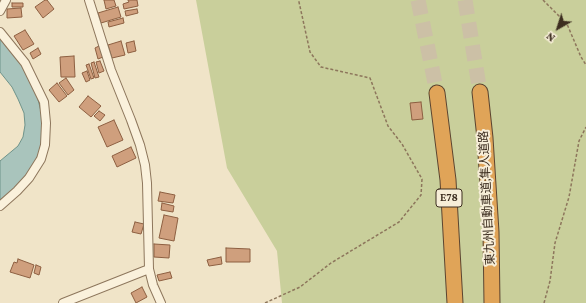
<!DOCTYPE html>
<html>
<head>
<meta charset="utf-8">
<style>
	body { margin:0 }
	#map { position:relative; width:586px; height:303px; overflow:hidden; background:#f0e4c8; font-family:"Crimson Pro",serif }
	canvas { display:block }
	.north { position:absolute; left:538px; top:8px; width:40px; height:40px; -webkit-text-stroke:3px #f7eed8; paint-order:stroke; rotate:219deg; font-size:11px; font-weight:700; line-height:16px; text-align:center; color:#3d2e20 }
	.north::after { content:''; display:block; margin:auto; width:14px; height:18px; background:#3d2e20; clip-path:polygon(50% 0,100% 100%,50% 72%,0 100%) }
</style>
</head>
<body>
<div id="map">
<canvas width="586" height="303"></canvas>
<div class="north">N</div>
</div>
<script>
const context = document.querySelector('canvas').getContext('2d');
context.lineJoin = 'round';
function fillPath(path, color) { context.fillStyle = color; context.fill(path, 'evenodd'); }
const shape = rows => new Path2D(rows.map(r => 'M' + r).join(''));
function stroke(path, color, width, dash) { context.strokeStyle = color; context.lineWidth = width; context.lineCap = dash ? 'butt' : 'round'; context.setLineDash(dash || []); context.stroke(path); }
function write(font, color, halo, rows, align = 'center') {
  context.font = font + ' "Crimson Pro","Noto Sans JP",serif'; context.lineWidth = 4; context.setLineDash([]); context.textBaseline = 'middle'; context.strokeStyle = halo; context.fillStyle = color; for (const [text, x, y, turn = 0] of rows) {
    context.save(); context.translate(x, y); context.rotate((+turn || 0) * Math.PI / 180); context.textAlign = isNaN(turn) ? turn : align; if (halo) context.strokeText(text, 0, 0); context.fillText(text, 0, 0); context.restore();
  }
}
fillPath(shape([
	[196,0,586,0,586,303,282,303,277,251,227,168]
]), '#c9cf9b');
const water = shape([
	[0,37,15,55,28,74,36,92,42,115,43,133,40,150,33,167,20,184,5,197,0,200,0,161,18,146,23,137,25,125,24,113,18,99,12,87,0,72,0,37]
]);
fillPath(water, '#a9c4bc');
stroke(water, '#6f938a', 1);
const building = shape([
	[45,0,47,0,54,9,43,18,35,7,45,0],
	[104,0,114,0,116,6,106,9,104,0],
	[128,0,137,0,138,6,124,9,123,4,129,2,128,0],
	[12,3,23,3,23,7,12,7,12,3],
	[118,7,121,17,101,23,98,13,118,7],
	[21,8,22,17,7,18,7,9,21,8],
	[137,9,138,13,126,16,125,11,137,9],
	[123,18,124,23,109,27,108,22,123,18],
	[25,30,34,44,23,50,14,36,25,30],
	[121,41,125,55,112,58,108,45,121,41],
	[134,41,136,51,128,53,126,43,134,41],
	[99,46,103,57,98,59,95,48,99,46],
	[38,48,41,54,33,59,30,53,38,48],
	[74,56,75,77,61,77,60,57,74,56],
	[100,61,104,71,99,73,96,62,100,61],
	[94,62,99,77,95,78,91,63,94,62],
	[89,64,94,78,91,79,86,65,89,64],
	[87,71,90,80,86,82,82,73,87,71],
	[66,78,74,90,68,95,59,83,66,78],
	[57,83,67,96,59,102,49,90,57,83],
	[88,96,101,106,91,117,79,107,88,96],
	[421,102,423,119,412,120,410,103,421,102],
	[99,111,105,115,100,121,94,116,99,111],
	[114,120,123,140,107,147,98,127,114,120],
	[131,147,136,158,117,167,112,156,131,147],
	[160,192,175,195,173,203,158,201,160,192],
	[162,203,174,206,173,212,161,210,162,203],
	[164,215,178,218,174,241,159,238,164,215],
	[135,222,144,224,141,234,132,232,135,222],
	[154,244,170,245,169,258,154,257,154,244],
	[226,248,250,249,250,262,226,262,226,248],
	[221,257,222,264,209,266,207,260,221,257],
	[18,259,34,265,30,278,10,272,14,262,17,263,18,259],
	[36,265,41,267,39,275,34,273,36,265],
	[170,272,172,278,159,281,157,275,170,272],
	[142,287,147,297,136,303,131,293,142,287]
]);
fillPath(building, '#cf9f7d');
stroke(building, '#8d5f41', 1);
stroke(shape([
	[418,0,437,93],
	[465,0,480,92]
]), '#ccc0a6', 15, [15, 8]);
const street = shape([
	[89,0,111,70,131,120,140,145,145,165,147,183,149,269,153,285,161,303],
	[0,11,6,0],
	[0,32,25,63,44,102,46,123,45,145,41,159,29,178,17,191,0,206],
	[63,303,149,269]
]);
const highway = shape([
	[480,92,485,138,491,232,492,303],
	[437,93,448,180,455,303]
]);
stroke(street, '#8d765c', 10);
stroke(highway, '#5b4430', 17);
stroke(shape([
	[543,0,567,24,581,57,586,65],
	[265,303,300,287,331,263,399,222,421,195,422,179,402,144,388,126,370,78,321,67,310,52,299,2,299,0],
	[544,303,550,281,555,243,569,197,579,141,586,127]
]), '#8d765c', 1.5, [3, 2]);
stroke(street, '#faf1dc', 8);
stroke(highway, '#e0a458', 15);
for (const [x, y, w] of [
	[449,198,26]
]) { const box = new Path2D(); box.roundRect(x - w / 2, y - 9, w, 18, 3); context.fillStyle = '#f7eed8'; context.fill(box); stroke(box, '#3d2e20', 1); }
write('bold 11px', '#3d2e20', null, [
	["E78",449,198]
]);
write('12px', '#3d2e20', '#f7eed8', [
	["東九州自動車道;隼人道路",487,198,-93]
]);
</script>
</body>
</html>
